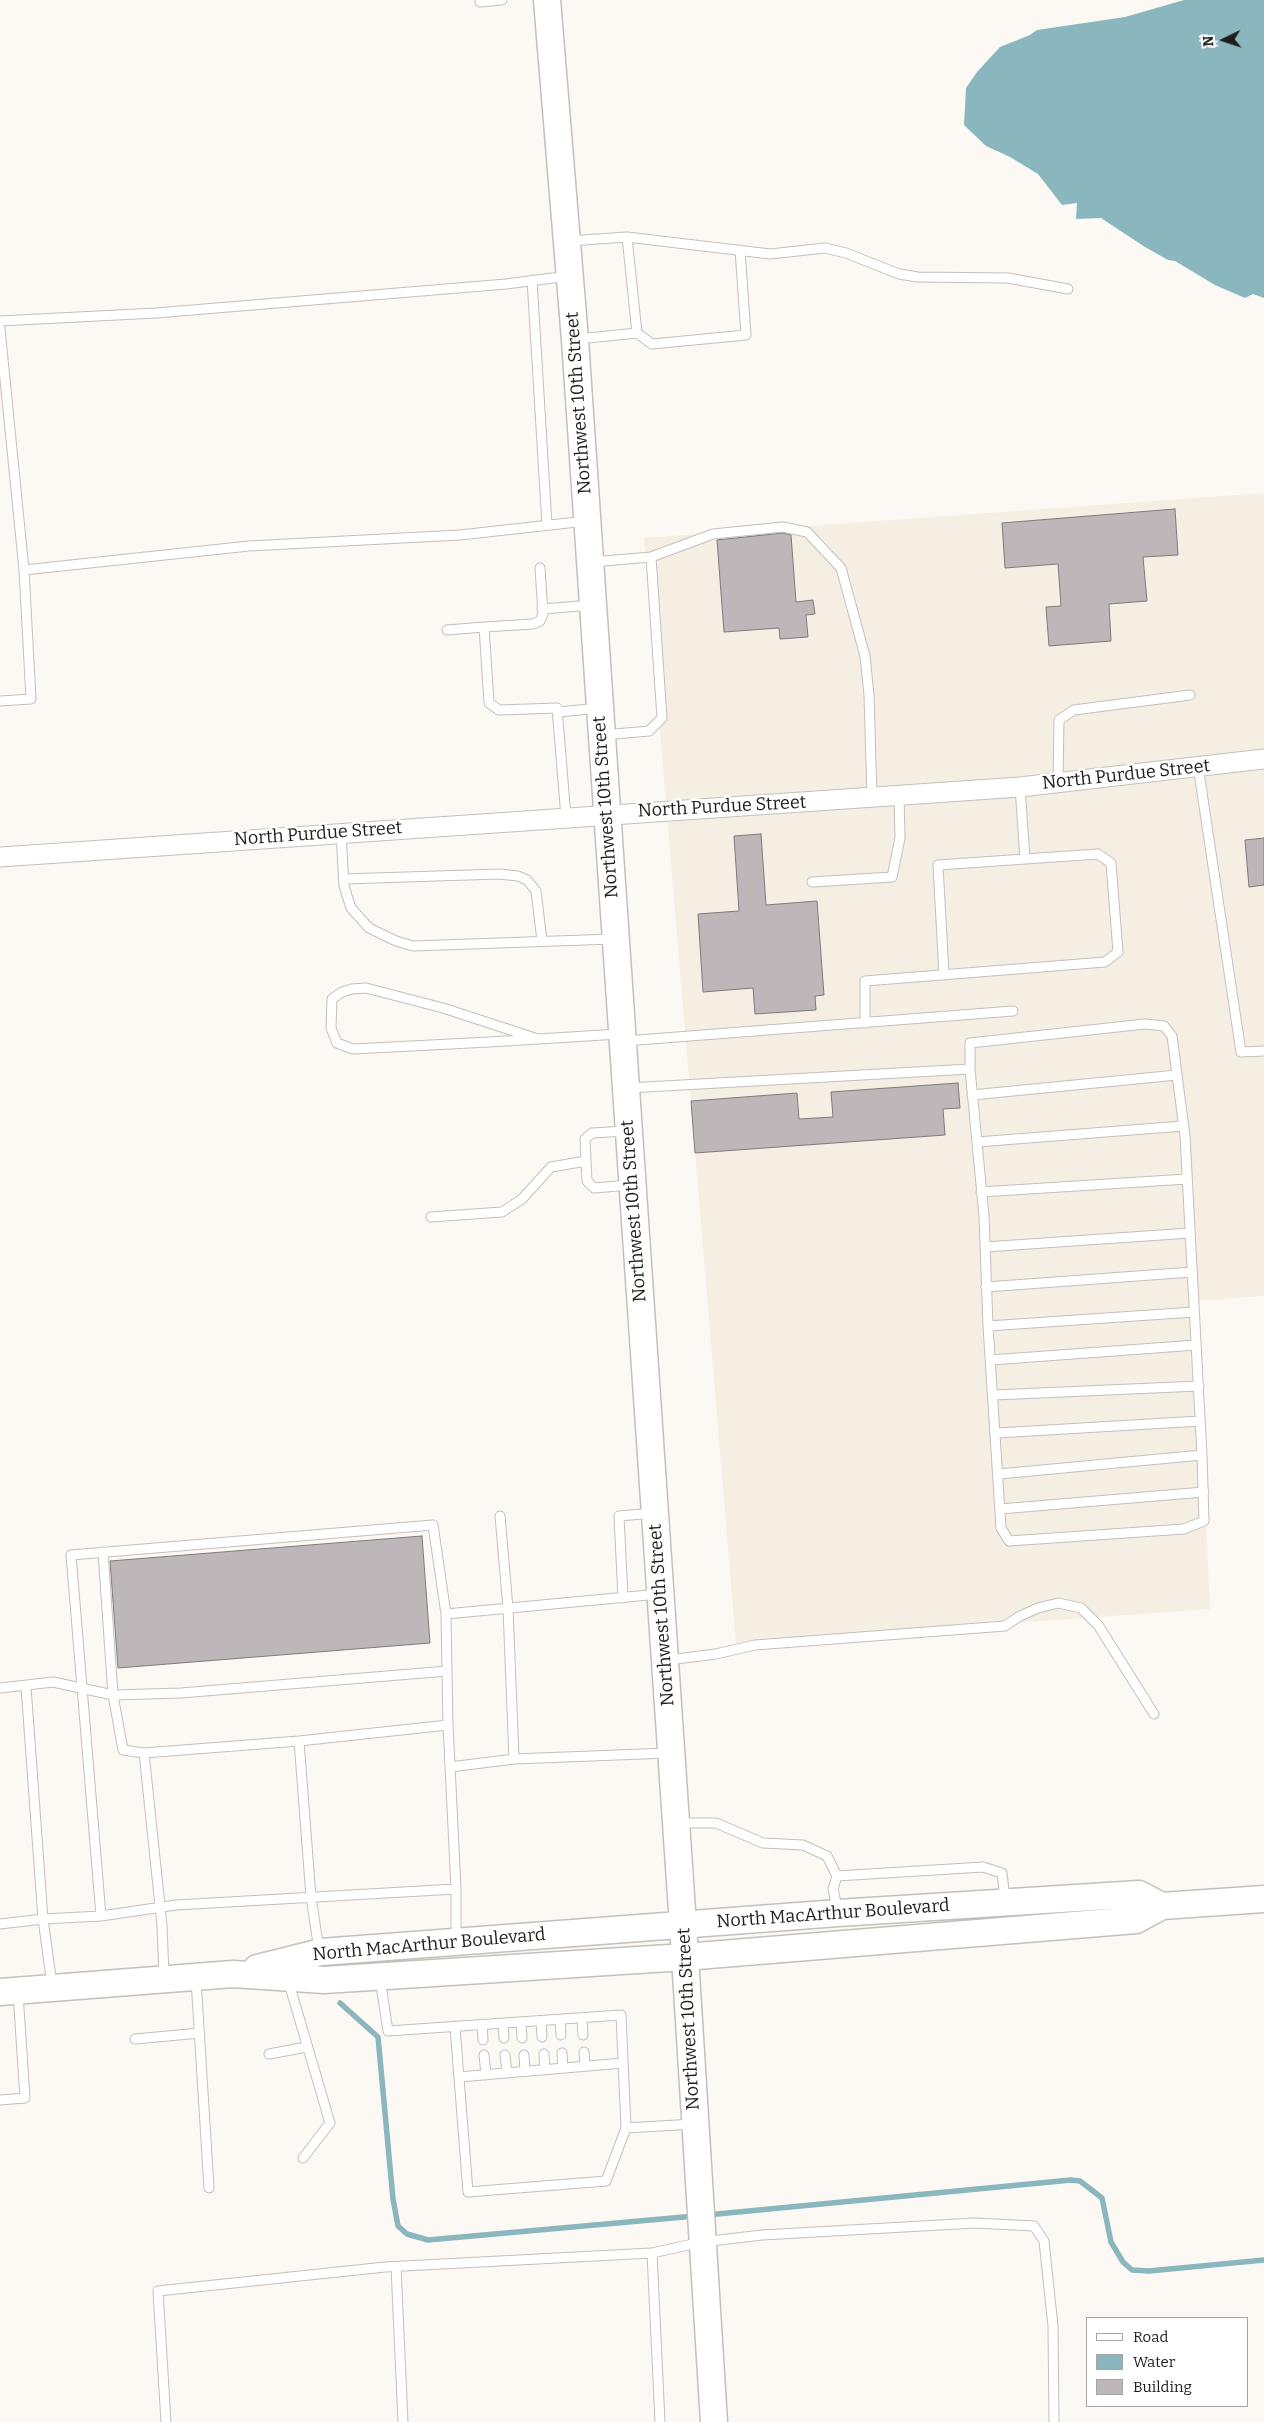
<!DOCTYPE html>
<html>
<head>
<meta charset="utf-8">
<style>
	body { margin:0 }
	#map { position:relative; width:1264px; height:2422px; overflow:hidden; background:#fcf9f4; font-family:Bitter,serif }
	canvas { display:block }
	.legend { position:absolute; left:1086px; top:2317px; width:162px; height:90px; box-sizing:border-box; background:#fff; border:1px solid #a5a5a5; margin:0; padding:6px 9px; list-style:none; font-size:15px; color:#1f1e1d }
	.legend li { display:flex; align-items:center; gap:10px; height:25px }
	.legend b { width:25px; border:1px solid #a5a5a5 }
	.north { position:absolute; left:1199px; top:15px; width:50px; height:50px; -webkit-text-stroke:4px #fff; paint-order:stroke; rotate:266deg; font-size:14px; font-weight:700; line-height:20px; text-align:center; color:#1f1e1d }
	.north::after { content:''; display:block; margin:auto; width:18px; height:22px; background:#1f1e1d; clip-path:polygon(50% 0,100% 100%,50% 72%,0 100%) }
</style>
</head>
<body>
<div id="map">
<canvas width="1264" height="2422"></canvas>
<ul class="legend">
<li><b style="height:6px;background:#fff"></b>Road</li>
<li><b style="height:14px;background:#8ab6be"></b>Water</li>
<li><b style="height:14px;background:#bdb7b9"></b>Building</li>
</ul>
<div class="north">N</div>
</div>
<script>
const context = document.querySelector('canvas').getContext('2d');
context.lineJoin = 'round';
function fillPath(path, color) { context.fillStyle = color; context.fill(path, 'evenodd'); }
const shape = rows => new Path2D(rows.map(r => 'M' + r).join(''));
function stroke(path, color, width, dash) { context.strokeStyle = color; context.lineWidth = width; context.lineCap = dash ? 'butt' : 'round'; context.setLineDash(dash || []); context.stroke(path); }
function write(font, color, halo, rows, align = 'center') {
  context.font = font + ' Bitter,serif'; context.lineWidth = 5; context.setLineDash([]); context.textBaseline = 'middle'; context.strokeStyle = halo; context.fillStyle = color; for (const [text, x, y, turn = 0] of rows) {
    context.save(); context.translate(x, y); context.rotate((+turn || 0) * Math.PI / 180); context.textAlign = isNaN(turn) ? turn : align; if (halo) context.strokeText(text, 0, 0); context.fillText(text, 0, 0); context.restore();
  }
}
fillPath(shape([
	[1264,493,1264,1296,1196,1301,1210,1609,736,1643,644,538]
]), '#f5eee2');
fillPath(shape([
	[1184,0,1264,0,1264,298,1253,294,1245,298,1215,285,1175,261,1168,260,1145,247,1101,218,1076,219,1077,203,1062,205,1038,174,1010,157,986,146,964,125,966,88,977,72,1000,47,1030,35,1037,30,1125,17]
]), '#8ab6be');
stroke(shape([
	[340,2003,378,2037,393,2199,398,2226,407,2234,428,2240,695,2216],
	[707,2215,1071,2180,1080,2181,1102,2198,1111,2242,1123,2262,1132,2270,1149,2271,1264,2260]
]), '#8ab6be', 5.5);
const building = shape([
	[1175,509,1178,555,1143,557,1147,601,1109,604,1111,641,1049,646,1046,607,1061,606,1058,564,1005,568,1002,523,1175,509],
	[783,533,791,535,796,602,813,600,815,614,806,615,808,637,780,639,779,628,724,632,717,540,783,533],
	[761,834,766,905,817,901,824,995,815,996,816,1010,755,1014,753,988,703,992,698,914,739,911,734,836,761,834],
	[1264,838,1264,885,1249,887,1245,840,1264,838],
	[958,1083,960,1108,943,1109,945,1135,695,1153,691,1101,797,1093,799,1119,833,1117,831,1092,958,1083],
	[422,1536,430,1643,118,1668,110,1561,422,1536]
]);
fillPath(building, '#bdb7b9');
stroke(building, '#807a7c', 1);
const service = shape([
	[480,2,502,0],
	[627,237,770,254,825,248,846,253,899,274,918,277,1008,278,1068,289],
	[569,241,627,237,637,333,578,339],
	[532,280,547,525],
	[0,321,156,313,506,284,568,276],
	[0,329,24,570,31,699,0,701],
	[637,333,652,344,746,335,740,250],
	[592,562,651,557,713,534,783,527,807,532,841,568,865,656,869,695,872,798],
	[540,568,543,614,540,621,533,624,484,627,489,703,499,710,557,708,566,817],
	[24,570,249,546,460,535,586,521],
	[542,609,592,605],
	[447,630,484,627],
	[559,712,599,708],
	[604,735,649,731,662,718,651,557],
	[1198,766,1241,1052,1264,1051],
	[1058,782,1059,720,1074,710,1190,695],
	[1020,787,1025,859],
	[341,833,344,886,351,908,369,928,396,941,413,946,613,939],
	[344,879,499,874,518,876,527,880,536,891,542,941],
	[812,882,892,877,900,838,899,795],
	[865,1023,865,981,1105,962,1118,952,1111,863,1098,854,938,865,944,975],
	[1145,1024,1164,1026,1172,1036,1185,1136,1202,1455,1204,1521,1184,1529,1009,1541,1001,1528,988,1326,984,1216,970,1069,970,1043,1145,1024],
	[538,1039,443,1008,366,988,352,989,342,992,332,999,331,1028,337,1043,353,1049,489,1042,538,1039,619,1034],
	[625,1041,1013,1011],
	[628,1088,970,1069],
	[972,1095,1177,1075],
	[626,1131,592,1133,585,1139,587,1181,594,1188,629,1185],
	[977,1142,1183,1126],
	[981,1192,1187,1179],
	[431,1217,502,1212,522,1199,551,1167,586,1161],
	[985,1247,1190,1233],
	[986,1287,1192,1272],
	[988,1326,1194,1312],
	[991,1360,1196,1345],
	[994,1395,1199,1386],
	[997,1433,1200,1421],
	[999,1474,1202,1455],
	[1000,1509,1204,1492],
	[623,1598,619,1516,654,1513],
	[446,1614,659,1594],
	[668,1660,716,1654,755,1645,1005,1626,1020,1616,1038,1608,1058,1603,1081,1608,1098,1625,1154,1714],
	[26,1687,43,1919,101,1916,176,1905,456,1889,448,1725,446,1614,433,1525,71,1555,101,1916],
	[0,1688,53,1682,113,1695,103,1552],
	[299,1741,311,1897,319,1950],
	[144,1753,123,1750,113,1695,181,1693,447,1671],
	[514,1759,668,1753],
	[450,1767,514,1759,508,1608,500,1516],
	[679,1823,716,1823,763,1843,803,1845,827,1856,837,1876],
	[456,1889,456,1939],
	[838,1912,833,1889,837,1876,983,1867,1002,1873,1005,1899],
	[0,1924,43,1919,52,1985],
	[164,1976,162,1925,144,1753,299,1741,448,1725],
	[380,1979,388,2031,621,2015,626,2128,694,2124],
	[196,1980,209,2188],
	[288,1980,330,2123,303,2158],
	[582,2019,583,2035],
	[560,2020,561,2035],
	[541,2021,542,2037],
	[521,2022,522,2038],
	[503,2024,504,2038],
	[482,2025,483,2040],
	[455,2027,468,2192,606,2181,626,2128],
	[135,2039,200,2033],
	[584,2052,585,2066],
	[562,2053,563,2068],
	[269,2054,307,2047],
	[544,2054,545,2070],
	[484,2055,486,2075],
	[505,2055,507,2073],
	[524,2055,525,2071],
	[459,2077,623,2063],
	[0,2100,25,2098,18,1993],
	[652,2253,660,2422],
	[396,2267,403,2422],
	[166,2422,158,2291,385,2267,652,2253,702,2242,762,2235,975,2223,1034,2226,1044,2241,1053,2326,1054,2422]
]);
const minor = shape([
	[0,857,1020,787,1264,759]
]);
const secondary = shape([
	[547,0,575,340,683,1925,714,2422],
	[257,1968,321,1952,838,1913,1139,1894,1162,1906],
	[0,1992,233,1974,324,1980,685,1957,1136,1920,1162,1906,1264,1899]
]);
stroke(service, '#c3c0bc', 11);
stroke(minor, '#c3c0bc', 21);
stroke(secondary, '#c3c0bc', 29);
stroke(service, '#fff', 9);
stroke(minor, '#fff', 19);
stroke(secondary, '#fff', 26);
write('18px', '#1f1e1d', '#fff', [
	["Northwest 10th Street",579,403,-94],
	["North Purdue Street",1126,775,-6],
	["Northwest 10th Street",606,807,-94],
	["North Purdue Street",722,807,-3],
	["North Purdue Street",318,834,-4],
	["Northwest 10th Street",634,1211,-94],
	["Northwest 10th Street",662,1615,-94],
	["North MacArthur Boulevard",833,1914,-4],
	["North MacArthur Boulevard",429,1945,-5],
	["Northwest 10th Street",689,2019,-93]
]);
</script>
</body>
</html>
